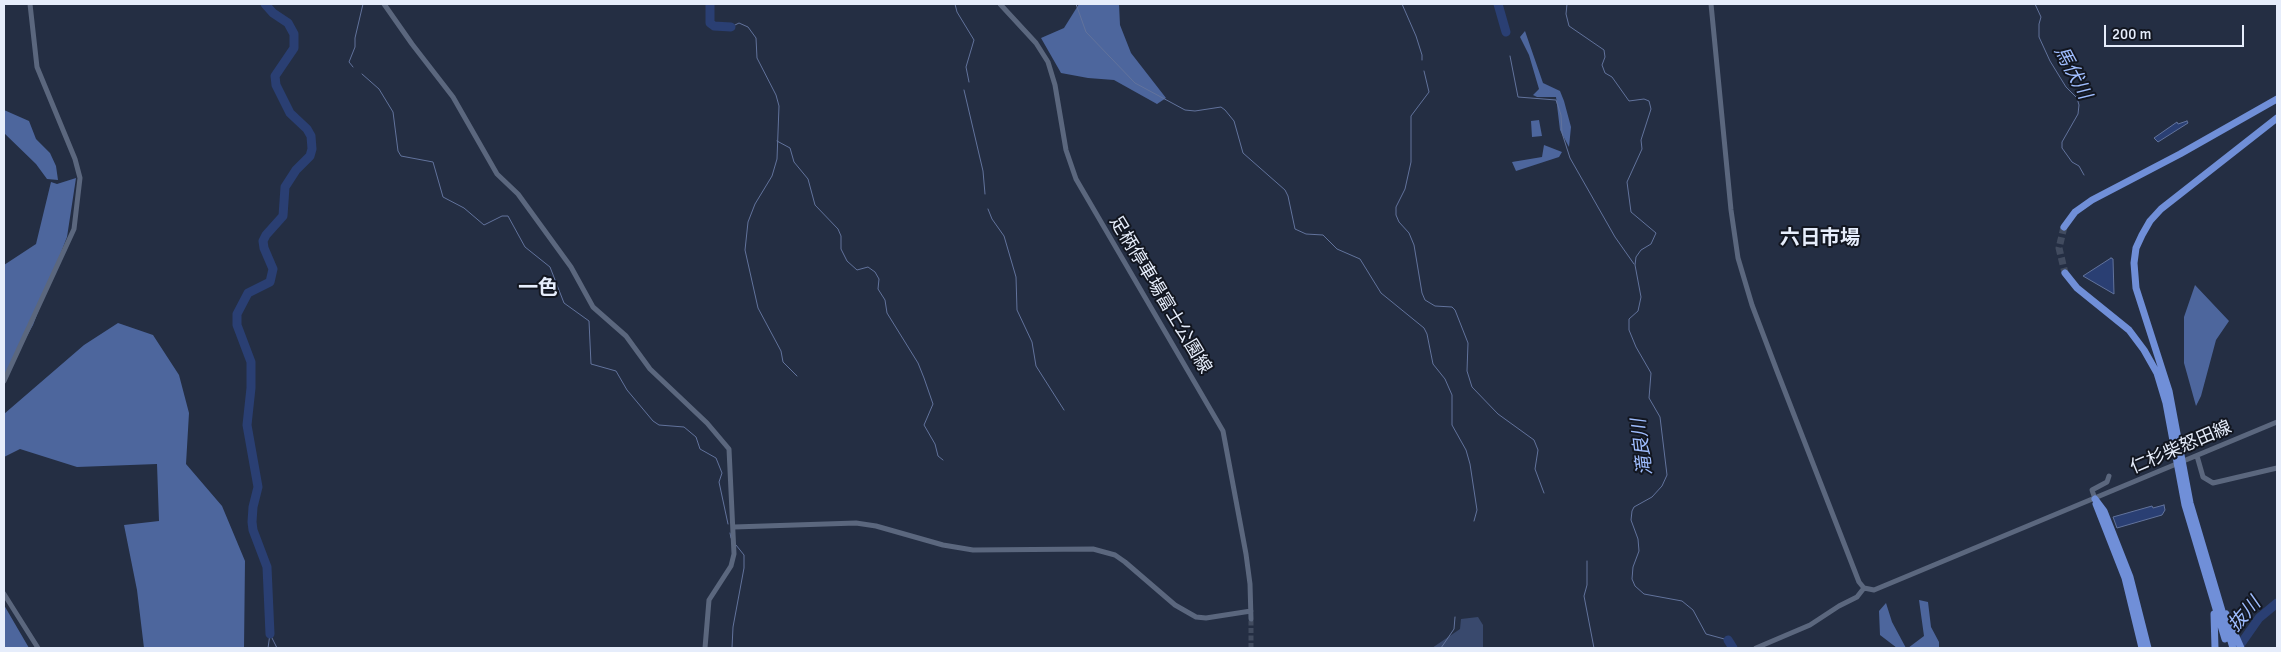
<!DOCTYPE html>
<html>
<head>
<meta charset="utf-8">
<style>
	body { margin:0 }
	#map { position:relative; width:2281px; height:652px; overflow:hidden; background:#242e43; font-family:Signika,sans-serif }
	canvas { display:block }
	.frame { position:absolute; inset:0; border:5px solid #e6edfb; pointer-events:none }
	.scale { position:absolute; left:2104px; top:25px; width:140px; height:22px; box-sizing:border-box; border:2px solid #e6edfb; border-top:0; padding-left:6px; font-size:15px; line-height:18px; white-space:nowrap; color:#e6edfb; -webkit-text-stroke:4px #121620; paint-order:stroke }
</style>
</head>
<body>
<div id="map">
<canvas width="2281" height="652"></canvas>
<div class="frame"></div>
<div class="scale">200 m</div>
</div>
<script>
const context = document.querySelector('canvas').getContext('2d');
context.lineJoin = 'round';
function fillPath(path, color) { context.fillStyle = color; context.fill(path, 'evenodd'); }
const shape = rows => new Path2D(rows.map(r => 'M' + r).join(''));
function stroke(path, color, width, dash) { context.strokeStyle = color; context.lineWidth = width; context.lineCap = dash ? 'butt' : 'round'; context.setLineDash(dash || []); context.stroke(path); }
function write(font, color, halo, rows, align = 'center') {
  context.font = font + ' Signika,"Noto Sans JP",sans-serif'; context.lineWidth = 4; context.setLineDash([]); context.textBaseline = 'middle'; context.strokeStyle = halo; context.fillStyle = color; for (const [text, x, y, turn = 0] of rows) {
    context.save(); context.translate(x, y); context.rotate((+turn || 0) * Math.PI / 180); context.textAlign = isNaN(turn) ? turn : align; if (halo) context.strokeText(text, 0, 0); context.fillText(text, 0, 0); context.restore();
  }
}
fillPath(shape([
	[1478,617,1483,625,1483,648,1432,648,1460,629,1461,619]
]), '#39496d');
fillPath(shape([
	[1079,4,1119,4,1120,25,1131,53,1166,98,1157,104,1114,80,1088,78,1061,73,1041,38,1064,28],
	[1525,31,1543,83,1560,91,1564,101,1571,127,1569,147,1560,130,1556,97,1537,97,1533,95,1539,89,1529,55,1520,37],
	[4,110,29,121,36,139,50,153,56,166,58,180,47,179,36,164,4,133],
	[1539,120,1542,136,1532,137,1531,121],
	[1544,145,1562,152,1559,157,1516,171,1512,162,1542,157],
	[76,178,67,237,33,325,4,378,4,265,36,244,51,182,57,184],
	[2195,285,2229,321,2216,340,2201,396,2196,406,2184,363,2184,317],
	[118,323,153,335,179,375,189,413,186,464,222,506,245,561,244,648,144,648,137,590,124,525,159,521,157,464,77,467,20,449,4,457,4,414,84,345],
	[1919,600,1928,602,1931,627,1939,642,1939,648,1908,648,1924,636],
	[1886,603,1892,622,1906,648,1897,648,1880,635,1879,611],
	[4,605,29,648,4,648]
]), '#4d669d');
const water = shape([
	[2187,121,2188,123,2158,142,2154,138,2177,122,2178,124,2187,121],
	[2111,258,2113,259,2114,294,2083,276,2111,258],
	[2164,505,2165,510,2162,515,2117,528,2113,517,2152,506,2153,508,2164,505]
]);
fillPath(water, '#2a3f73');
stroke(water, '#62739c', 1);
stroke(shape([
	[955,4,957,12,974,40,966,67,969,82],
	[1076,4,1086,32,1135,83,1185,110,1195,111,1221,107,1225,110,1234,121,1243,153,1285,190,1288,196,1295,229,1306,234,1323,235,1337,249,1360,259,1381,293,1424,328,1427,334,1433,364,1445,379,1452,395,1452,425,1466,450,1470,464,1477,510,1474,521],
	[1402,4,1416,36,1422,55,1422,60],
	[1567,4,1566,14,1569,26,1604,50,1605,57,1602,65,1605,73,1612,77,1629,101,1644,99,1649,101,1651,109,1641,140,1642,149,1627,182,1631,212,1656,233,1651,244,1641,250,1636,257,1635,265,1641,297,1638,311,1629,319,1629,330,1636,347,1651,373,1649,398,1660,417,1667,475,1662,486,1652,497,1634,507,1632,511,1631,520,1638,539,1639,551,1633,567,1632,579,1635,586,1644,594,1682,601,1693,610,1706,634,1728,640],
	[2035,4,2041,17,2039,24,2039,37,2050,61,2066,87,2077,98,2079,105,2078,114,2062,142,2062,148,2072,162,2079,166,2084,175],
	[731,27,739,23,748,27,756,38,757,58,776,95,779,106,777,159,772,176,755,204,748,222,745,250,758,308,781,351,783,362,797,376],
	[1510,56,1518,97,1556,100,1561,115,1562,133,1570,158,1615,237,1634,264],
	[353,67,349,62,355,47,355,38,363,4],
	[1424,71,1429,92,1411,116,1411,162,1405,189,1396,207,1396,215,1399,222,1409,233,1414,245,1422,293,1425,300,1435,306,1452,307,1455,310,1468,343,1467,371,1472,387,1498,414,1534,440,1538,450,1535,469,1544,493],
	[362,74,379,89,393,112,398,151,401,156,433,162,443,197,464,208,484,225,502,216,508,216,525,247,550,267,564,303,589,321,591,364,616,371,627,390,653,421,659,425,684,427,696,437,700,449,716,458,722,473,719,482,728,524],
	[964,90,983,171,985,194],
	[777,141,790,148,794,162,808,179,815,205,838,229,841,236,841,249,847,261,857,270,868,267,875,272,879,279,878,289,885,300,887,313,918,363,924,378,933,404,924,425,935,444,938,456,943,460],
	[988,209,992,219,1004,236,1016,277,1017,310,1032,342,1036,366,1064,410],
	[730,533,731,538],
	[1587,561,1587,585,1584,596,1594,648],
	[270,634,277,648],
	[268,648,270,634],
	[732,648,733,627,744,568,744,555,736,545],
	[1441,648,1454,629,1455,617]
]), '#62739c', 1);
stroke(shape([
	[265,4,273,13,288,23,294,34,294,48,275,76,276,85,290,113,307,129,311,136,312,149,310,156,296,170,285,187,283,216,266,235,263,241,264,248,273,269,270,282,248,293,237,314,237,325,251,362,251,388,247,425,258,487,253,507,252,522,253,530,267,567,270,634],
	[710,4,710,23,714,26,731,27],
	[1498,4,1506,32],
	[1728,640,1733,648],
	[2238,648,2259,618,2277,603]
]), '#2a3f73', 9);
stroke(shape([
	[1251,648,1251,619]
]), '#414b5f', 5, [5, 2.5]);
stroke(shape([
	[2064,227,2059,248,2065,273]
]), '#414b5f', 7, [7, 3.5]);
stroke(shape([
	[384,4,412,44,453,97,497,174,518,194,571,267,593,307,626,336,650,369,707,423,729,449,734,554,731,566,709,600,705,648],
	[1000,4,1036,43,1048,62,1055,85,1066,150,1076,179,1223,431,1246,554,1250,584,1251,619],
	[1711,4,1731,210,1738,258,1752,305,1777,371,1859,582,1864,588,1874,590,2277,422],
	[4,381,74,229,80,178,75,159,37,67,30,4],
	[2197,456,2203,477,2213,483,2277,468],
	[2095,499,2092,490,2107,482,2109,476],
	[734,527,856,523,876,526,943,545,973,550,1093,549,1115,555,1125,562,1175,605,1196,617,1206,618,1251,611],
	[4,594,38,648],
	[1756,648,1810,625,1839,606,1857,597,1864,588]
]), '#5b677e', 5);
stroke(shape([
	[2064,227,2075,212,2092,200,2180,154,2277,99],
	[2065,273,2077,288,2129,330,2144,350,2157,373,2166,403,2185,505,2225,639],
	[2095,499,2104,511,2130,577,2148,648],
	[2096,504,2125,578,2142,648],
	[2214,614,2215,648],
	[2226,614,2241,648],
	[2233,648,2190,503,2169,391,2136,288,2134,263,2136,248,2142,235,2150,221,2161,209,2277,118]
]), '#708fd8', 7);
write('18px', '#e6edfb', '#121620', [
	["足柄停車場富士公園線",1160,295,59],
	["仁杉柴怒田線",2181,448,-23]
]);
write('italic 19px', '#9fbdfe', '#121620', [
	["馬伏川",2072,73,62],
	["滝良川",1643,447,-97],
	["抜川",2245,615,-49]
]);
write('bold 20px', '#e6edfb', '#121620', [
	["六日市場",1820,239],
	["一色",538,289]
]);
</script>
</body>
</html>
